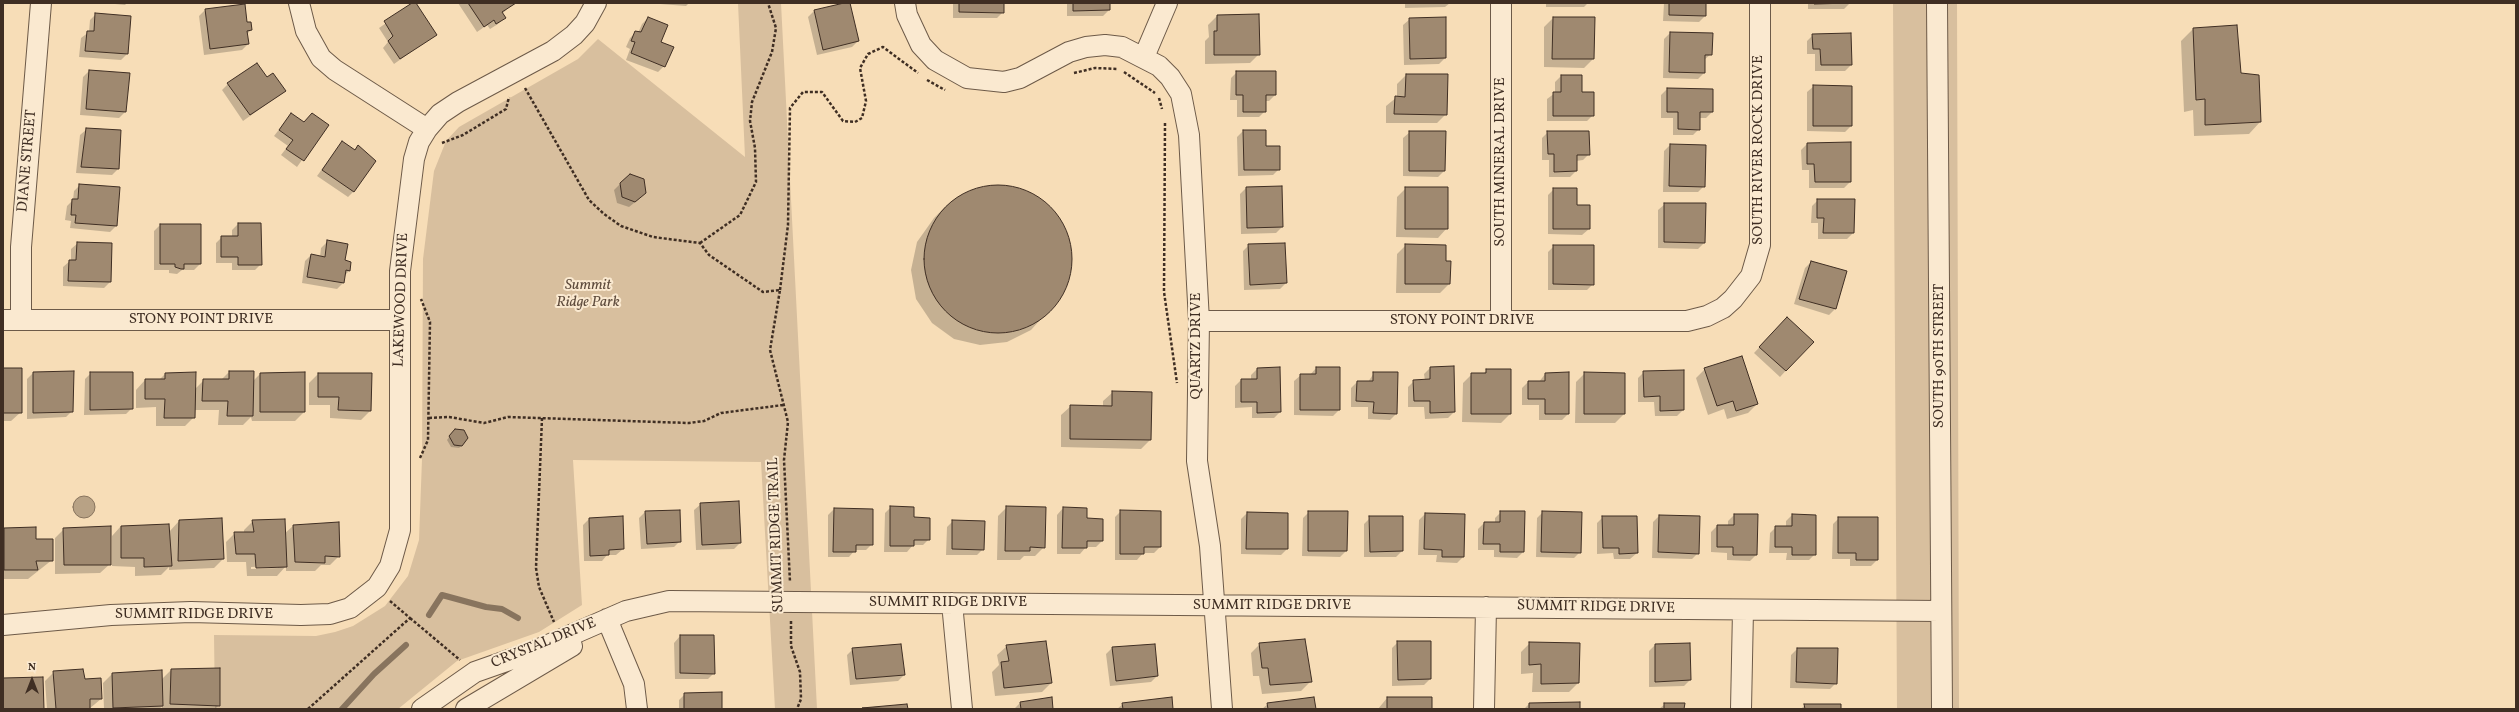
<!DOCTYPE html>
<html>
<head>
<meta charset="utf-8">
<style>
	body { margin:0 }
	#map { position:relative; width:2519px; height:712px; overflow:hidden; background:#f7ddb7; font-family:Vollkorn,serif }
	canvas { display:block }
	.frame { position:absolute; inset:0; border:4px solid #3f2e23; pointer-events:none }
	.north { position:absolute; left:12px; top:660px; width:40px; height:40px; -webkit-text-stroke:3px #fae9d0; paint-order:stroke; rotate:0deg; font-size:11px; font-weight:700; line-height:16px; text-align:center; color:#3f2e23 }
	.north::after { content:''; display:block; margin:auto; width:14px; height:18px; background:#3f2e23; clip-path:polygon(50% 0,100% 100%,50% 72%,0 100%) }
</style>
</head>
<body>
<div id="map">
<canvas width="2519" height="712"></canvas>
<div class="frame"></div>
<div class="north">N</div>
</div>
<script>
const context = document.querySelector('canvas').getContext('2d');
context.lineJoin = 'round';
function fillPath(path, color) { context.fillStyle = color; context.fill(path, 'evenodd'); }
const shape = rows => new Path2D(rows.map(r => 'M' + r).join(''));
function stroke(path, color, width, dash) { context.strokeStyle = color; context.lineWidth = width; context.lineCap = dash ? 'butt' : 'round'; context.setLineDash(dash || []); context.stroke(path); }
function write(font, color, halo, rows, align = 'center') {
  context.font = font + ' Vollkorn,serif'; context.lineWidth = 4; context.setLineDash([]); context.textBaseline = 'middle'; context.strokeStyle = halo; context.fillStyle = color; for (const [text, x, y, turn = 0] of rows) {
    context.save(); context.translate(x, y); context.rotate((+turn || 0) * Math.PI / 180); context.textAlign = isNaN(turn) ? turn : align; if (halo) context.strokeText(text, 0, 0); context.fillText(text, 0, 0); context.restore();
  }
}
fillPath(shape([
	[738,3,781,3,817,709,775,709,761,462,573,460,582,605,539,632,457,661,398,709,215,709,214,635,316,636,335,632,353,626,385,606,408,576,419,540,422,459,423,259,434,171,446,141,459,127,578,59,598,39,745,157],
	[1893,3,1957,3,1959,709,1897,709]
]), '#d8bf9e');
const water = shape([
	'73 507a11 11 0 1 1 22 0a11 11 0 1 1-22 0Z'
]);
fillPath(water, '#b8a285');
stroke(water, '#88745e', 1);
fillPath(shape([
	[105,3,127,3,125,5],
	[415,3,435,35,394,64,383,48,388,42,379,28],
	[458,3,514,3,502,14,504,18,498,24,490,29,487,25,477,32],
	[647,3,689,3,686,6],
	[849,3,858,41,852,47,817,55,808,17,814,11],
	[953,3,1003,3,1003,12,997,18,953,18],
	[1067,3,1109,3,1109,10,1103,16,1067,16],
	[1219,3,1254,3,1253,4],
	[1405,3,1450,3,1445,7,1405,8],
	[1546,3,1588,3,1584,7,1546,7],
	[1664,3,1705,3,1705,16,1699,22,1663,21],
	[1808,3,1850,3,1844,9,1808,9],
	[205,10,251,30,247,34,248,44,242,50,204,55,199,16],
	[96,14,130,17,127,54,121,60,79,57,81,38,89,32,90,20],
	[1217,16,1259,54,1250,63,1205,64,1205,41,1209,37,1208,25],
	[648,18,660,42,664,66,658,72,626,60,630,49,626,47,630,38,636,32,638,33,642,24],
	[1553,18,1593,59,1584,68,1544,67,1544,27],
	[1410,19,1445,58,1439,64,1404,65,1403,25],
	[2193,29,2240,74,2260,122,2249,134,2194,136,2193,110,2184,112,2181,41],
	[1670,33,1711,54,1704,60,1704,73,1698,79,1663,78,1664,39],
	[1813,35,1851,65,1845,71,1815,71,1815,54,1807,54,1807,41],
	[89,71,128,74,125,112,119,118,80,115,83,77],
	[1237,72,1275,95,1269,101,1265,101,1265,111,1259,117,1237,117,1237,100,1230,100,1231,78],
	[1406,75,1446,114,1437,123,1386,123,1386,106,1397,97,1397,84],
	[1561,76,1581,93,1593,115,1587,121,1547,121,1547,99,1555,93,1555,82],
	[267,79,285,91,243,121,222,90,228,84],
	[1814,86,1851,126,1845,132,1807,131,1807,92],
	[1667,89,1712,112,1706,118,1699,118,1699,129,1693,135,1673,135,1673,118,1661,118,1661,95],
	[291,114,304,123,327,125,297,167,281,155,288,146,274,136],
	[87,129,118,169,112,175,76,173,80,135],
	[1243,131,1265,147,1279,169,1273,175,1238,176,1237,137],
	[1410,132,1445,132,1444,171,1438,177,1403,176,1403,138],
	[1548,132,1589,154,1583,160,1576,161,1576,171,1570,177,1549,177,1549,160,1542,160,1542,138],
	[342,142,354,150,358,146,354,191,348,197,317,176],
	[1807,144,1850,182,1844,188,1809,188,1809,170,1802,170,1801,150],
	[1670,145,1704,186,1698,192,1663,192,1664,151],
	[620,184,639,199,629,207,617,203,614,190],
	[80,185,116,226,110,232,70,228,71,221,65,220,67,206,73,200,74,191],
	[999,185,1030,192,1054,211,1069,238,1072,268,1061,297,1031,330,1007,342,980,345,954,339,932,323,916,299,911,270,917,242,934,218,946,206,971,190],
	[1246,188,1282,227,1276,233,1241,234,1240,194],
	[1406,188,1447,228,1438,238,1396,237,1397,197],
	[1554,189,1576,206,1589,229,1582,235,1548,234,1548,195],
	[1818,200,1853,233,1847,239,1818,239,1818,223,1811,223,1812,206],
	[1665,204,1704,243,1698,249,1658,248,1658,210],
	[238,224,261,264,255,270,232,270,232,263,216,263,216,243,222,237,232,237,232,230],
	[160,225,200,264,194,270,182,270,177,274,169,273,169,270,154,270,154,231],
	[327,242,344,261,349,271,344,276,343,283,337,289,302,283,305,261,311,255,320,257,321,248],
	[78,243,110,282,104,288,63,286,63,267,71,260,71,249],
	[1249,245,1286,283,1280,289,1244,290,1243,251],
	[1406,245,1445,262,1449,284,1440,293,1396,293,1397,254],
	[1554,246,1593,284,1587,290,1548,290,1548,252],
	[1811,262,1846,272,1835,309,1829,315,1794,304,1805,268],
	[1781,324,1812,342,1780,377,1754,353],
	[1316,368,1339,410,1333,416,1294,415,1294,381,1301,375,1310,375],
	[1430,368,1454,412,1448,418,1425,419,1424,407,1408,407,1408,387,1414,381,1425,381,1424,374],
	[3,369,21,412,11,421,3,421],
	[1257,369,1280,412,1274,418,1252,418,1252,407,1235,408,1235,386,1241,380,1251,380,1251,375],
	[1705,369,1757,404,1748,413,1727,419,1724,409,1708,415,1696,378],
	[1487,370,1510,414,1501,423,1462,422,1463,383,1472,374,1483,374],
	[73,372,72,411,66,417,27,419,27,379,33,373],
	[229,372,253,381,260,374,304,373,304,412,295,421,252,421,251,417,243,425,218,425,219,410,194,410,194,417,185,426,156,426,156,407,136,408,136,390,145,380,159,380,165,374,195,389,204,380,221,380],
	[1644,372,1683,410,1677,416,1655,416,1654,402,1638,402,1638,378],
	[91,373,132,408,126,414,84,415,85,379],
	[1374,373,1396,414,1390,420,1368,419,1368,407,1351,407,1351,388,1357,382,1368,382],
	[1585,373,1624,414,1615,423,1575,423,1576,382],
	[318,374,371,374,370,411,361,420,330,418,330,405,309,405,309,383],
	[1545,374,1568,414,1562,420,1539,420,1539,405,1522,405,1522,388,1528,382,1539,382],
	[1113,392,1150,440,1141,449,1061,447,1061,415,1071,406,1103,406,1103,401],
	[452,433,462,445,459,448,451,447,447,440],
	[701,504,740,543,734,549,696,550,694,510],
	[891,507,913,518,929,539,923,545,913,545,907,552,884,552,885,513],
	[1007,507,1044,547,1035,556,1024,556,1020,560,997,560,998,516],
	[1063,508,1086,519,1102,541,1096,547,1086,547,1080,554,1057,554,1057,515],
	[834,509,872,544,866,550,855,550,849,557,828,557,828,515],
	[1121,511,1160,547,1154,553,1143,553,1137,560,1115,560,1115,517],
	[645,512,680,541,674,547,641,549,639,518],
	[1309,512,1346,551,1340,557,1302,556,1303,518],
	[1501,512,1523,552,1517,558,1494,557,1494,550,1478,550,1478,529,1484,523,1495,523,1495,518],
	[1543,512,1580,552,1574,558,1536,557,1537,518],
	[1247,513,1287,549,1281,555,1241,554,1241,519],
	[1425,514,1464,515,1463,557,1457,563,1436,562,1437,555,1418,555,1419,520],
	[1734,515,1756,555,1750,561,1727,560,1727,553,1711,552,1711,532,1717,526,1728,526,1728,521],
	[1792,515,1815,554,1809,560,1786,560,1787,553,1769,553,1770,533,1776,527,1786,527,1786,521],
	[1659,516,1698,553,1692,559,1652,558,1653,522],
	[1603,517,1637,553,1630,559,1614,559,1613,553,1597,554,1597,523],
	[1370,518,1402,551,1396,557,1364,557,1364,524],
	[1839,518,1877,560,1871,566,1850,566,1850,559,1832,559,1833,524],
	[589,519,623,549,616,555,607,555,602,561,584,561,583,525],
	[179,521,223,559,214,568,169,570,169,567,161,575,135,576,135,567,112,566,112,536,121,526,169,532],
	[253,521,284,534,293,526,339,556,330,565,321,565,315,571,286,571,286,566,277,576,247,576,246,562,227,562,226,542,235,533,244,533,244,530],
	[278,566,278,568,251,569,251,567],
	[953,521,983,549,977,555,946,555,947,527],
	[5,529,35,540,52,560,28,579,3,579,3,531],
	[64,529,110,564,100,573,55,574,55,538],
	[680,636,714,673,708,679,675,679,674,643],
	[1398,642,1430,679,1424,685,1392,686,1392,648],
	[1530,643,1578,683,1569,692,1532,692,1533,673,1521,674,1521,652],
	[1260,644,1310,682,1301,691,1262,694,1259,676,1253,676,1251,653],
	[1154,645,1157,676,1151,682,1110,686,1106,654,1112,648],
	[1655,645,1690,680,1684,686,1649,687,1649,651],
	[1007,646,1051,683,1042,692,995,696,992,672,999,665,997,655],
	[853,649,904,675,898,681,850,685,847,655],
	[1797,649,1837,649,1836,683,1830,689,1790,688,1791,655],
	[219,669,219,705,215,709,162,709,162,707,159,709,104,709,103,683,112,674,161,680,171,670],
	[54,672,84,680,101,699,89,709,47,709,45,681],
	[685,694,721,709,679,709,679,700],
	[1387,698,1431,709,1378,709],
	[1020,703,1052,709,1014,709],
	[1123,704,1172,709,1117,709],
	[1268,704,1315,709,1262,709],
	[1529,704,1579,709,1524,709],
	[1665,704,1683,709,1659,709],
	[906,705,907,709,866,709],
	[1805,705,1840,709,1801,709]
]), '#0003');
stroke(shape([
	[429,615,442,595,486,607,502,609,518,618],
	[342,709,374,674,406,645]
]), '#88745e', 6);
const building = shape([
	[412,3,416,3,437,35,400,59,388,41,393,36,384,21,412,3],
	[468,3,516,3,502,12,506,18,496,24,494,20,484,27,468,3],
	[844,3,850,3,859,41,823,50,814,10,844,3],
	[959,3,1004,3,1004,13,959,12,959,3],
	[1073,3,1110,3,1110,10,1073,11,1073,3],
	[1669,3,1706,3,1706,16,1669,15,1669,3],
	[1814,3,1851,3,1814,4,1814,3],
	[245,4,247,22,251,22,252,30,247,31,249,44,210,49,205,9,245,4],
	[95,13,131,16,128,54,85,51,87,31,94,31,95,13],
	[1259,14,1260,55,1214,55,1214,31,1217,31,1217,15,1259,14],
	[648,17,668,25,661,42,674,47,665,67,631,53,635,42,631,41,635,31,641,32,648,17],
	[1446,17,1446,58,1410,59,1409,18,1446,17],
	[1553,17,1595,17,1594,59,1552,59,1553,17],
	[2237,25,2241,73,2259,75,2261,122,2205,125,2205,99,2196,100,2193,28,2237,25],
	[1670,32,1713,33,1712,55,1705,55,1705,73,1669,72,1670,32],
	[1851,33,1852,65,1821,65,1820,49,1813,49,1812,34,1851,33],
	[257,63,267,77,273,73,286,91,250,115,227,83,257,63],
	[89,70,130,73,126,112,86,109,89,70],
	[1236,71,1276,71,1276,95,1266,95,1266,112,1243,112,1243,95,1236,95,1236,71],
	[1406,74,1448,74,1447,115,1394,114,1395,96,1405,97,1406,74],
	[1561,75,1582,75,1582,92,1594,92,1594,116,1553,116,1553,92,1561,92,1561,75],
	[1813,85,1852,86,1852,126,1813,126,1813,85],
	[1667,88,1713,89,1713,112,1700,112,1700,130,1678,129,1678,112,1667,112,1667,88],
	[291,113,304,122,312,113,329,125,304,161,286,149,293,140,279,130,291,113],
	[86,128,121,130,119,169,81,167,86,128],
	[1243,130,1266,130,1266,146,1280,146,1280,170,1244,170,1243,130],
	[1409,131,1446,131,1445,171,1409,171,1409,131],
	[1547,131,1589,131,1590,155,1577,155,1577,171,1554,172,1554,154,1548,154,1547,131],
	[342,141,355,150,358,145,376,161,354,192,322,170,342,141],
	[1851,142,1851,182,1815,182,1814,164,1807,164,1807,143,1851,142],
	[1670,144,1706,145,1705,187,1669,186,1670,144],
	[630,174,644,179,646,193,635,202,622,197,620,183,630,174],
	[79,184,120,187,117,226,75,223,76,215,71,215,72,199,78,199,79,184],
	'924 259a74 74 0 1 1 148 0a74 74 0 1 1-148 0Z',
	[1282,186,1283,227,1247,228,1246,187,1282,186],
	[1405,187,1448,187,1448,229,1405,229,1405,187],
	[1553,188,1577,188,1577,205,1590,205,1590,229,1553,229,1553,188],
	[1817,199,1855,199,1854,233,1823,233,1824,218,1817,218,1817,199],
	[1664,203,1706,203,1705,243,1664,242,1664,203],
	[238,223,261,223,262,265,238,265,238,257,221,257,221,236,238,236,238,223],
	[160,224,201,224,201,264,184,264,184,269,181,269,175,267,175,264,160,264,160,224],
	[327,240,348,244,345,260,351,262,350,271,346,270,344,283,307,277,311,254,325,257,327,240],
	[77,242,112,243,111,282,68,281,69,260,76,260,77,242],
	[1285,243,1287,283,1250,285,1248,244,1285,243],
	[1405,244,1446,245,1446,261,1451,261,1450,284,1405,284,1405,244],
	[1553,245,1594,245,1594,285,1553,284,1553,245],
	[1811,261,1847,271,1836,309,1799,299,1811,261],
	[1787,317,1814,342,1786,371,1759,347,1787,317],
	[1742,356,1758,404,1736,411,1733,401,1717,406,1704,368,1742,356],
	[1454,366,1455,412,1430,413,1430,401,1414,401,1413,380,1430,379,1430,367,1454,366],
	[1280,367,1281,412,1257,413,1257,402,1241,402,1241,379,1257,379,1257,368,1280,367],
	[1316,367,1340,367,1340,410,1300,410,1300,374,1316,374,1316,367],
	[3,368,22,368,22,413,3,413,3,368],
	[1486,369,1511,369,1511,414,1471,414,1471,373,1486,373,1486,369],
	[1684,370,1684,410,1660,411,1660,396,1644,397,1643,371,1684,370],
	[74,371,73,412,33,413,33,372,74,371],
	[229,371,254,371,253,416,227,416,228,401,202,401,203,379,229,379,229,371],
	[90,372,133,372,133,409,90,410,90,372],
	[196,372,195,418,164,418,165,399,145,399,145,379,165,379,165,373,196,372],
	[305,372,305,412,260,412,260,373,305,372],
	[1373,372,1398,372,1397,414,1373,413,1374,402,1356,401,1357,381,1373,381,1373,372],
	[1569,372,1569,414,1545,414,1545,399,1528,399,1528,381,1545,381,1545,373,1569,372],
	[1584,372,1625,373,1625,414,1584,414,1584,372],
	[318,373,372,373,371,411,338,410,339,397,318,397,318,373],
	[1112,391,1152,392,1151,440,1070,439,1070,405,1112,406,1112,391],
	[455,429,464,430,468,438,462,446,454,445,449,436,455,429],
	[739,501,741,543,702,545,700,503,739,501],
	[890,506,914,507,914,517,930,518,930,540,914,540,914,546,890,546,890,506],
	[1006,506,1046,507,1045,548,1030,547,1030,551,1005,551,1006,506],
	[1063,507,1087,508,1087,518,1103,519,1103,541,1087,541,1087,548,1062,548,1063,507],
	[834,508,873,509,873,545,856,545,856,552,833,552,834,508],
	[680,510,681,542,647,544,645,511,680,510],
	[1120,510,1161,511,1161,547,1144,547,1144,554,1120,554,1120,510],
	[1308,511,1348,511,1347,551,1308,551,1308,511],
	[1500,511,1525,511,1524,552,1500,552,1500,544,1483,544,1484,522,1500,522,1500,511],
	[1542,511,1582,512,1581,553,1541,552,1542,511],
	[1247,512,1288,513,1288,549,1246,549,1247,512],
	[1425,513,1465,514,1464,557,1442,557,1442,550,1424,549,1425,513],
	[1734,514,1758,514,1757,555,1733,555,1733,547,1717,547,1717,525,1734,525,1734,514],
	[1792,514,1816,515,1816,555,1792,555,1792,547,1775,547,1775,526,1792,526,1792,514],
	[1659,515,1700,516,1699,554,1658,552,1659,515],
	[623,516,624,549,609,550,609,555,590,556,589,518,623,516],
	[1369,516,1403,516,1403,551,1370,552,1369,516],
	[1602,516,1637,516,1638,553,1619,554,1619,548,1603,548,1602,516],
	[1838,517,1878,517,1878,560,1856,560,1856,553,1838,553,1838,517],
	[222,518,224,559,178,561,179,520,222,518],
	[285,519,287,567,256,568,255,554,236,554,234,532,254,532,252,520,285,519],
	[952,520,985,521,984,550,952,549,952,520],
	[339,522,340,557,325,556,325,563,295,562,293,525,339,522],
	[169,524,172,566,144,567,144,558,121,558,121,526,169,524],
	[111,526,111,565,64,565,63,528,111,526],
	[36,527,36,539,53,539,53,561,36,561,38,570,4,570,4,528,36,527],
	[680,635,714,635,715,674,680,673,680,635],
	[1305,639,1312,682,1270,685,1268,668,1262,668,1259,643,1305,639],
	[1046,641,1052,683,1004,688,1001,662,1009,661,1006,645,1046,641],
	[1397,641,1431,641,1431,679,1398,680,1397,641],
	[1529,642,1580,643,1579,683,1541,684,1541,664,1529,665,1529,642],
	[1690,643,1691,680,1655,682,1655,644,1690,643],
	[901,644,905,675,856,679,852,648,901,644],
	[1155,644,1158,676,1116,681,1112,647,1155,644],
	[1797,648,1838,648,1837,684,1796,682,1797,648],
	[220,668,220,706,170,704,171,669,220,668],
	[83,669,85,679,101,678,102,699,90,699,90,709,56,709,53,671,83,669],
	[162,670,163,706,113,708,112,673,162,670],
	[43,677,44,709,3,709,3,678,43,677],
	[722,692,722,709,684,709,684,693,722,692],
	[1052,697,1053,709,1021,709,1020,702,1052,697],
	[1172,697,1173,709,1123,709,1122,703,1172,697],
	[1314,697,1316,709,1268,709,1267,703,1314,697],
	[1387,697,1432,697,1432,709,1387,709,1387,697],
	[1580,702,1580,709,1529,709,1529,703,1580,702],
	[1664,703,1685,703,1684,709,1664,709,1664,703],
	[907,704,908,709,862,708,907,704],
	[1804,704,1841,704,1841,709,1805,709,1804,704]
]);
fillPath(building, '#9f8970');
stroke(building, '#3f2e23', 1);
const street = shape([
	[299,3,306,31,321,58,335,70,427,129],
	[905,3,907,15,921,45,935,60,967,78,1004,82,1020,78,1069,52,1086,47,1105,45,1122,47,1159,66,1170,77,1181,94,1189,135,1199,321,1197,461,1210,546,1222,709],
	[1501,3,1501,321],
	[1937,3,1942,709],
	[1144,57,1167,3],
	[21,319,21,247,41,3],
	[3,320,400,320],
	[1199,321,1687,321,1707,316,1723,308,1733,299,1751,276,1760,245,1760,3],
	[952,603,962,709],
	[607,619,634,684,637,709],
	[3,625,111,615,191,612,301,615,330,614,350,608,377,587,390,566,400,530,400,271,414,159,419,142,427,129,440,114,458,102,553,51,574,35,585,23,596,3],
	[422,709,475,672,532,652,626,611,669,601,1941,611],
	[466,709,572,646],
	[1484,709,1486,607],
	[1741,709,1743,610]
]);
stroke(street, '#6d5a48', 22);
stroke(shape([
	[1124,72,1155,93],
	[1074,73,1095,68,1118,69],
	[927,80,945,90],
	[525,88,589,200,604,214,621,226,653,237,700,243,709,255,763,292,780,290,770,350,788,422,784,460,790,582],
	[1159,98,1162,109],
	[1165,123,1164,292,1177,383],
	[442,143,463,135,506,109,509,97],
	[700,243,740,215,756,182,755,148,750,121,752,102,772,52,776,28,768,3],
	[780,290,788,225,790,108,803,92,822,92,843,121,855,122,862,118,866,101,860,68,868,54,883,47,918,73],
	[429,418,449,417,484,423,508,417,689,423,704,421,721,413,783,405],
	[542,418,536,568,539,587,554,622],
	[420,458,428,440,430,322,421,299],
	[410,618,460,660],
	[791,621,791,646,800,672,801,699,797,709],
	[308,709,410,618,390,601]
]), '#3f2e23', 2.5, [3, 2]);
stroke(street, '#fae9d0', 20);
write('15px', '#3f2e23', '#fae9d0', [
	["SOUTH RIVER ROCK DRIVE",1759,150,-90],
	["DIANE STREET",28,161,-85],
	["SOUTH MINERAL DRIVE",1501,162,-90],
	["LAKEWOOD DRIVE",402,300,-88],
	["STONY POINT DRIVE",201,320],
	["STONY POINT DRIVE",1462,321],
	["QUARTZ DRIVE",1197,346,-90],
	["SOUTH 90TH STREET",1940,356,-90],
	["SUMMIT RIDGE TRAIL",777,535,-92],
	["SUMMIT RIDGE DRIVE",948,603],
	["SUMMIT RIDGE DRIVE",1272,606],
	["SUMMIT RIDGE DRIVE",1596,608,1],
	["SUMMIT RIDGE DRIVE",194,615],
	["CRYSTAL DRIVE",544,644,-22]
]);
write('italic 15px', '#5e4b3c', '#fae9d0', [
	["Summit",588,286],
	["Ridge Park",588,303]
]);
</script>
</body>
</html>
